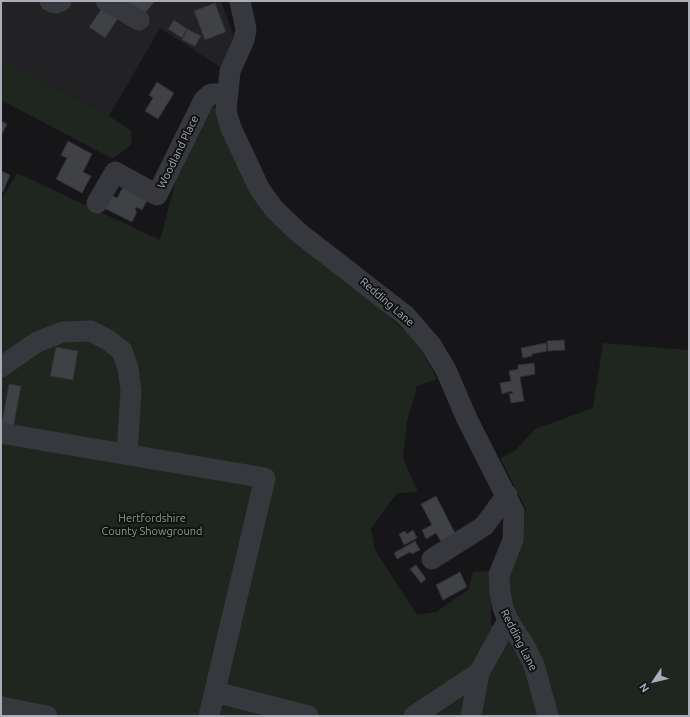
<!DOCTYPE html>
<html>
<head>
<meta charset="utf-8">
<style>
	body { margin:0 }
	#map { position:relative; width:690px; height:717px; overflow:hidden; background:#161618; font-family:Ubuntu,sans-serif }
	canvas { display:block }
	.frame { position:absolute; inset:0; border:2px solid #a8adb8; pointer-events:none }
	.north { position:absolute; left:634px; top:661px; width:40px; height:40px; -webkit-text-stroke:3px #111113; paint-order:stroke; rotate:235deg; font-size:11px; font-weight:700; line-height:16px; text-align:center; color:#a8adb8 }
	.north::after { content:''; display:block; margin:auto; width:14px; height:18px; background:#a8adb8; clip-path:polygon(50% 0,100% 100%,50% 72%,0 100%) }
</style>
</head>
<body>
<div id="map">
<canvas width="690" height="717"></canvas>
<div class="frame"></div>
<div class="north">N</div>
</div>
<script>
const context = document.querySelector('canvas').getContext('2d');
context.lineJoin = 'round';
function fillPath(path, color) { context.fillStyle = color; context.fill(path, 'evenodd'); }
const shape = rows => new Path2D(rows.map(r => 'M' + r).join(''));
function stroke(path, color, width, dash) { context.strokeStyle = color; context.lineWidth = width; context.lineCap = dash ? 'butt' : 'round'; context.setLineDash(dash || []); context.stroke(path); }
function write(font, color, halo, rows, align = 'center') {
  context.font = font + ' Ubuntu,sans-serif'; context.lineWidth = 4; context.setLineDash([]); context.textBaseline = 'middle'; context.strokeStyle = halo; context.fillStyle = color; for (const [text, x, y, turn = 0] of rows) {
    context.save(); context.translate(x, y); context.rotate((+turn || 0) * Math.PI / 180); context.textAlign = isNaN(turn) ? turn : align; if (halo) context.strokeText(text, 0, 0); context.fillText(text, 0, 0); context.restore();
  }
}
fillPath(shape([
	[1,1,221,1,234,37,223,69,160,28,109,116,1,58]
]), '#222225');
fillPath(shape([
	[1,58,109,116,131,131,132,144,113,159,1,100],
	[213,101,237,164,382,310,407,333,422,351,437,379,417,386,407,422,403,458,418,492,397,493,371,528,375,550,417,615,436,612,468,590,473,572,491,571,491,625,509,635,526,668,539,716,1,716,1,200,17,173,160,240,179,169],
	[603,343,689,350,689,716,554,716,519,627,513,604,509,584,512,565,520,553,526,509,500,458,515,451,535,429,593,408]
]), '#1e261f');
const building = shape([
	[117,1,155,1,142,17,117,1],
	[215,3,226,32,205,40,194,11,215,3],
	[105,4,121,14,105,38,89,27,105,4],
	[174,20,187,29,182,38,168,29,174,20],
	[187,29,201,36,195,46,182,40,187,29],
	[157,82,174,93,158,119,145,111,153,98,149,95,157,82],
	[1,121,7,124,1,136,1,121],
	[68,141,92,154,83,172,91,176,82,193,56,179,67,158,61,155,68,141],
	[1,171,10,175,3,192,1,191,1,171],
	[123,187,148,199,142,210,136,207,135,210,137,212,132,222,104,208,111,195,117,198,123,187],
	[564,340,565,350,548,351,547,341,564,340],
	[546,343,547,351,532,354,532,356,523,358,521,348,546,343],
	[56,347,78,351,73,380,50,376,56,347],
	[534,363,535,374,520,377,524,401,511,403,509,394,513,393,512,391,502,394,500,383,511,381,509,371,518,369,518,365,534,363],
	[9,384,21,386,13,429,1,427,9,384],
	[436,496,457,537,443,545,436,533,426,539,422,530,432,525,421,504,436,496],
	[413,530,417,538,404,545,399,534,405,531,407,534,413,530],
	[415,541,420,550,412,554,410,552,397,559,394,553,415,541],
	[416,565,426,579,421,583,410,569,416,565],
	[460,572,467,587,443,600,436,585,460,572]
]);
fillPath(building, '#404145');
stroke(building, '#303034', 1);
stroke(shape([
	[50,1,55,3,61,1],
	[106,1,139,20],
	[240,1,246,29,244,40,230,71,226,111,231,128,259,188,274,209,298,232,406,316,431,345,446,370,467,419,514,512,513,540,499,575,500,592,503,608,508,620,525,647,534,665,548,716],
	[97,203,115,172,157,195,204,100,211,94,227,94],
	[1,367,37,342,63,332,91,331,108,340,122,351,128,368,131,391,127,454],
	[1,433,265,478,209,716],
	[432,559,484,526,507,495],
	[479,673,508,620],
	[215,692,308,716],
	[1,707,47,716],
	[414,716,479,673,471,716]
]), '#37383d', 21);
write('11px', '#a8adb8', '#111113', [
	["Woodland Place",178,152,-64],
	["Redding Lane",387,302,41],
	["Redding Lane",519,640,63]
]);
write('11px', '#7fa381', '#111113', [
	["Hertfordshire",152,518],
	["County Showground",152,531]
]);
</script>
</body>
</html>
